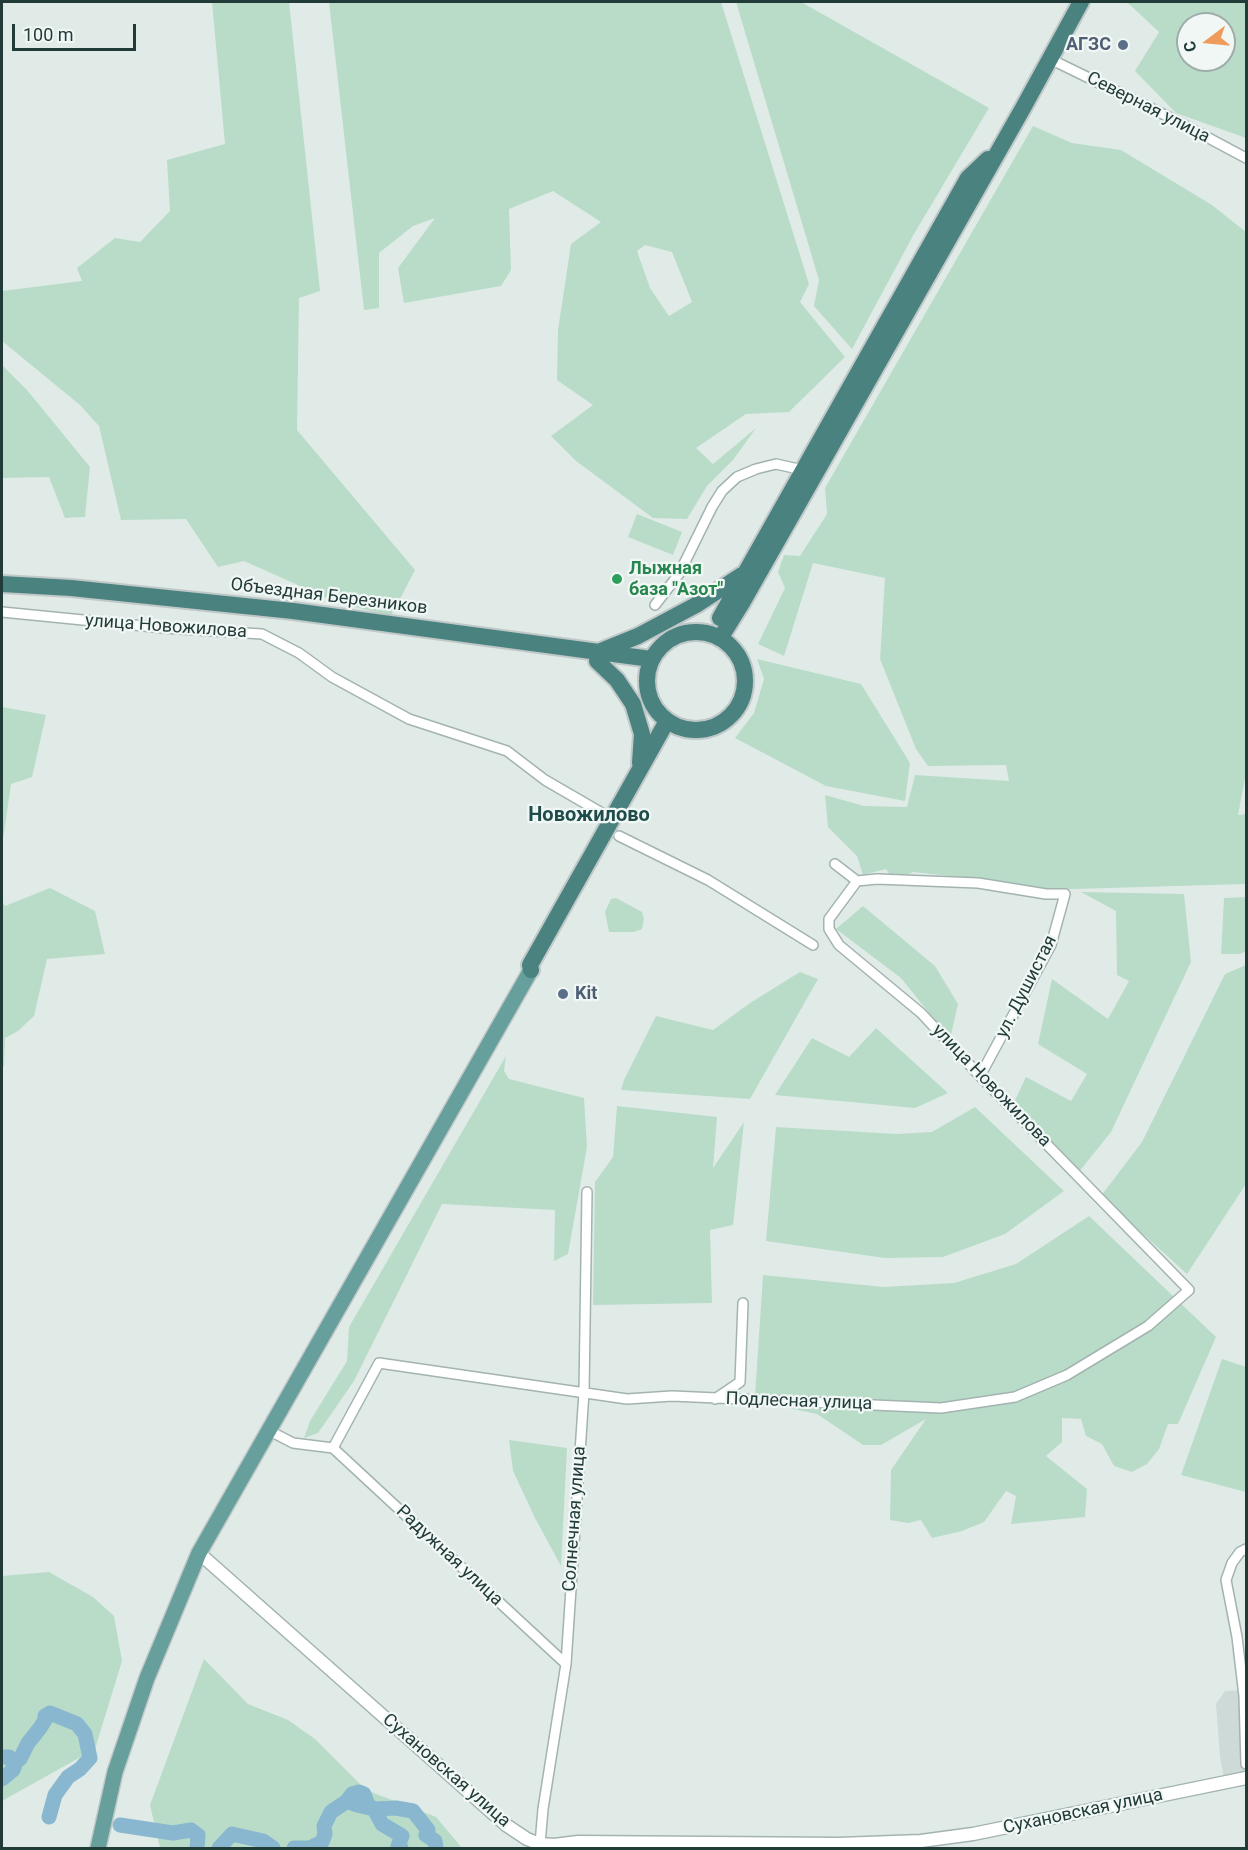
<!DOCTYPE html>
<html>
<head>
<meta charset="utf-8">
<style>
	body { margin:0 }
	#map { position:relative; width:1248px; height:1850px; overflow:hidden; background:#e0ebe8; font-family:Roboto,sans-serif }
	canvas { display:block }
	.frame { position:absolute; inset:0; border:3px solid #213b39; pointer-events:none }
	.north { position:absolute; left:1176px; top:12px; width:60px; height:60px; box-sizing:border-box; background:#f1f7f5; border:2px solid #9eacaa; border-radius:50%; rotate:254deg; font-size:16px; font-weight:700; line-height:24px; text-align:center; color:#213b39 }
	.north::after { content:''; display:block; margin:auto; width:21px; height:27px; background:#ee9b5b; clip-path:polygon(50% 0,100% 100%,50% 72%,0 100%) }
	.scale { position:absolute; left:12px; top:24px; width:124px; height:27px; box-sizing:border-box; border:3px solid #213b39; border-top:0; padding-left:8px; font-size:18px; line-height:21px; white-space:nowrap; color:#213b39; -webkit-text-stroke:4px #f1f7f5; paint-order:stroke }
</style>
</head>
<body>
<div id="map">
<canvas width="1248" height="1850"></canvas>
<div class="frame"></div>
<div class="north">С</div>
<div class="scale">100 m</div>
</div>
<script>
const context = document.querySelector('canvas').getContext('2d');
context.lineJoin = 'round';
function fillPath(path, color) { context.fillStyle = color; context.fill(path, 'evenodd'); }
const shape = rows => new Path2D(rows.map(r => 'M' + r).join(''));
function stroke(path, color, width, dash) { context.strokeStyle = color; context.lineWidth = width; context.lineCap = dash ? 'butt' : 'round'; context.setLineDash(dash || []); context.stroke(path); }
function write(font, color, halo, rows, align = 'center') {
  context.font = font + ' Roboto,sans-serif'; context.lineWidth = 4.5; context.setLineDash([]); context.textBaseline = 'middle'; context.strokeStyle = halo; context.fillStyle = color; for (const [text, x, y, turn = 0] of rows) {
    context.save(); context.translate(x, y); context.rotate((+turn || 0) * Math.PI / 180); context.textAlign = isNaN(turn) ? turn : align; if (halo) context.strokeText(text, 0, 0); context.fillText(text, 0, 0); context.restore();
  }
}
fillPath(shape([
	[1246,1690,1246,1774,1224,1778,1220,1757,1216,1704,1225,1691]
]), '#cedad7');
fillPath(shape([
	[212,2,289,2,320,291,299,298,297,430,415,570,391,616,336,602,244,561,218,567,186,519,121,520,99,426,80,405,2,341,2,291,82,281,77,268,115,238,140,242,170,211,167,160,225,144],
	[329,2,721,2,809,284,800,302,845,357,789,412,746,414,696,448,713,464,756,428,733,460,707,486,687,519,653,518,576,461,551,436,593,405,557,380,558,330,571,244,601,222,553,191,509,209,511,270,501,286,404,303,398,268,435,218,413,226,379,253,379,308,364,310],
	[645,245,672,252,692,302,669,316,650,288,637,251],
	[736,2,801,2,989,108,914,234,852,349,814,306,819,280],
	[1123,2,1246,2,1246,138,1176,113,1135,71,1159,32,1129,4],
	[1188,24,1224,24,1224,60,1188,60],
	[1033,126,1072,143,1121,150,1212,205,1246,232,1246,773,1238,815,1246,814,1246,884,1039,890,1014,883,913,872,894,881,886,869,863,875,857,856,828,827,825,795,864,806,907,807,915,775,1009,781,1006,765,928,766,916,749,880,659,885,578,813,563,784,656,758,644,785,588,778,572,784,555,800,556,827,514,825,488],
	[2,365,27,390,90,467,85,517,65,518,49,477,2,478],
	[637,514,682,532,673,555,628,537],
	[757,659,861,684,910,763,905,801,826,786,735,738,754,713,764,679],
	[2,707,46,715,32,777,11,784,2,847],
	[50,888,95,911,105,954,47,959,34,1016,18,1031,5,1038,4,1066,2,1068,2,901,5,906],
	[1081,892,1184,894,1191,962,1111,1132,1078,1173,1010,1111,1026,1077,1071,1101,1087,1074,1038,1044,1052,979,1108,1019,1129,981,1117,975,1116,911],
	[1246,897,1246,951,1240,954,1221,954,1224,898],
	[616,898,642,912,644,919,642,929,634,932,609,932,605,912,611,899],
	[863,906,935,966,958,1004,950,1039,901,978,836,929],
	[1246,965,1246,1184,1187,1274,1101,1196,1142,1142,1225,974],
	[800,972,818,979,750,1099,621,1090,624,1080,656,1016,713,1030,750,1003],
	[876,1028,948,1093,915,1108,775,1095,812,1038,849,1057],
	[506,1056,504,1071,509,1079,584,1098,587,1147,568,1254,554,1261,555,1210,442,1204,354,1381,318,1433,304,1438,310,1421,347,1361,349,1327],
	[617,1106,717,1117,713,1168,744,1122,733,1225,710,1230,712,1303,593,1305,595,1182,613,1157],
	[975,1107,1064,1191,1005,1234,943,1257,885,1258,766,1241,776,1127,897,1134,932,1132],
	[1089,1216,1216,1337,1178,1424,1168,1424,1159,1449,1147,1464,1132,1472,1114,1466,1102,1444,1086,1436,1081,1419,1062,1418,1062,1442,1046,1456,1087,1489,1085,1517,1011,1524,1016,1496,1006,1491,984,1522,962,1531,932,1538,921,1520,908,1523,890,1520,891,1470,926,1419,881,1445,863,1445,817,1414,779,1406,755,1396,763,1275,884,1287,954,1283,1016,1264],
	[1222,1359,1246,1367,1246,1492,1181,1475],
	[509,1440,567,1448,561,1566,535,1518,513,1471],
	[49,1572,93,1597,114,1616,122,1661,95,1749,2,1801,2,1576],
	[204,1659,248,1704,288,1720,315,1739,366,1790,436,1817,462,1848,160,1848,150,1805]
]), '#b9dcc9');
stroke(shape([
	[2,1757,9,1757,11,1760,20,1759,28,1743,40,1728,45,1720,45,1716,50,1713,77,1724,85,1734,90,1758,80,1769,68,1777,55,1795,49,1817],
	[2,1779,13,1770,17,1760],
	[347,1801,352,1794,359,1792,364,1794,368,1805,374,1809,382,1824,402,1836,398,1846,401,1848],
	[120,1825,173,1833,191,1830,198,1835,197,1848],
	[219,1848,232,1834,263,1841,273,1848],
	[294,1848,306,1848],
	[310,1848,322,1842,325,1834,324,1826,331,1812,347,1801,357,1805,374,1809,396,1808,413,1811,428,1830,426,1835,435,1841,436,1848]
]), '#89b7cf', 15);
const minor = shape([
	[1050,59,1173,119,1246,158],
	[655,605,679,574,712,507,722,491,737,477,756,469,776,464,803,470],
	[2,612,164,628,262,634,299,653,332,677,409,719,507,751,545,780,607,816],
	[619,836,708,880,813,945],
	[835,864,857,881],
	[857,881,877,879,978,883,1046,894,1065,894,1051,945,980,1076],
	[715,1399,740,1382,743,1303],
	[268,1430,293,1443,333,1448],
	[333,1448,379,1363,627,1399,672,1396,941,1408,1015,1397,1067,1375,1148,1326,1189,1290,980,1076,921,1013,839,945,829,929,829,919,857,881],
	[333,1448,566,1664],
	[1246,1549,1240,1552,1232,1563,1226,1580,1237,1637,1244,1696,1246,1764],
	[540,1844,543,1809,566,1664,584,1392,587,1192]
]);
const tertiary = shape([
	[199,1553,506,1825,527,1839,540,1844,554,1845,578,1842,839,1844,921,1841,973,1834,1246,1778]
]);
const primary = shape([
	[98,1848,115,1772,147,1678,199,1553,531,970]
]);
const trunk = shape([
	[2,584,71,588,293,611,651,659],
	[720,618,968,178,988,159],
	'647 681a49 49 0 1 1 98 0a49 49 0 1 1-98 0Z',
	[721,637,742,603,1023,108,1081,2],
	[601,651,638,636,696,605,742,575],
	[597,661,617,680,633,704,642,734,640,763],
	[531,970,530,965,667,721]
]);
stroke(minor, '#a3b3b0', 12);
stroke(tertiary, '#a3b3b0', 15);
stroke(primary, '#c1c8c8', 18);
stroke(trunk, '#c1c8c8', 20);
stroke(minor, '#fff', 9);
stroke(tertiary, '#fff', 12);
stroke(primary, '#669f9b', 15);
stroke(trunk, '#4a8280', 16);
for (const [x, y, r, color] of [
	[1123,45,6,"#5c6f8a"],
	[617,579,6,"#2e9e5b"],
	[563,994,6,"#5c6f8a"]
]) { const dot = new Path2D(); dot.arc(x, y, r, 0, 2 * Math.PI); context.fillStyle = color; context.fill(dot); stroke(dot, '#f1f7f5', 2); }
write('bold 18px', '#4e5e75', '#f1f7f5', [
	["АГЗС",1111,45],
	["Kit",575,994,"left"]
], 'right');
write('18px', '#213b39', '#f1f7f5', [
	["Северная улица",1148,108,27],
	["Объездная Березников",329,597,7],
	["улица Новожилова",166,627,4],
	["ул. Душистая",1027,987,-63],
	["улица Новожилова",991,1086,46],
	["Подлесная улица",799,1402,2],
	["Солнечная улица",575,1519,-86],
	["Радужная улица",449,1556,43],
	["Сухановская улица",446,1771,41],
	["Сухановская улица",1083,1812,-12]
]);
write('bold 18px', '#27864d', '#f1f7f5', [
	["Лыжная",629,569],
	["база \"Азот\"",629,590]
], 'left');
write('bold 20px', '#1e4c4a', '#f1f7f5', [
	["Новожилово",589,816]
]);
</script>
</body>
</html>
